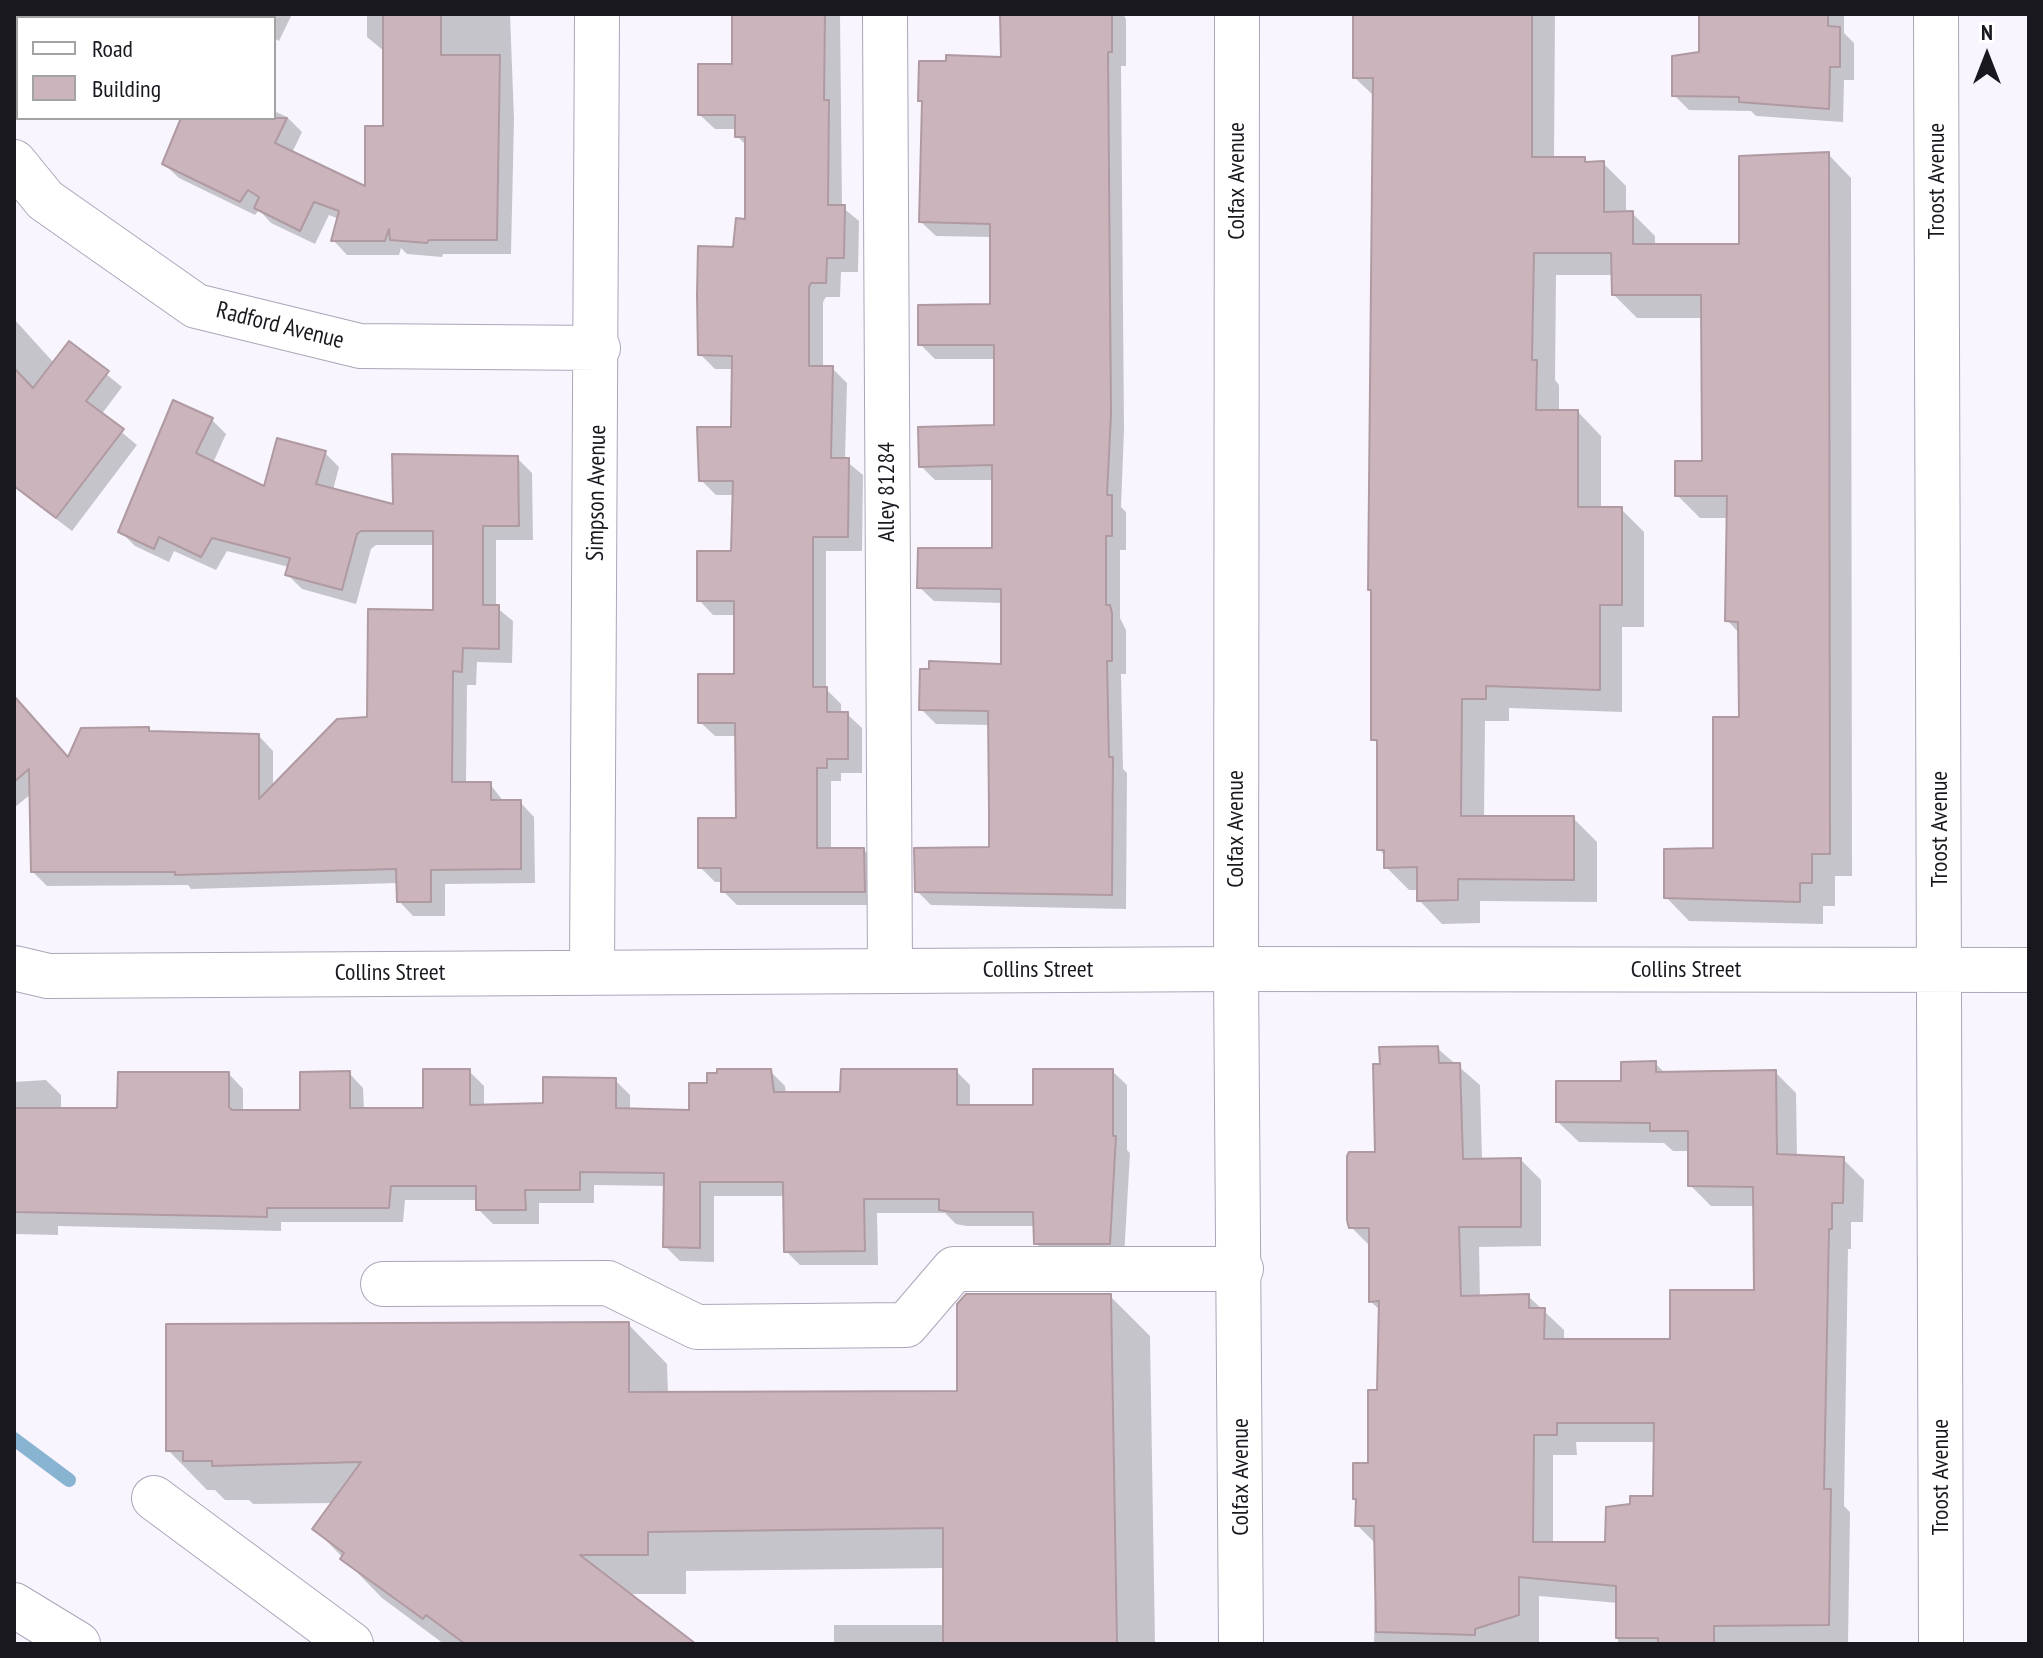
<!DOCTYPE html>
<html>
<head>
<meta charset="utf-8">
<style>
	body { margin:0 }
	#map { position:relative; width:2043px; height:1658px; overflow:hidden; background:#f8f5fe; font-family:"PT Sans Narrow",sans-serif }
	canvas { display:block }
	.frame { position:absolute; inset:0; border:16px solid #1a181f; pointer-events:none }
	.legend { position:absolute; left:16px; top:16px; width:260px; height:104px; box-sizing:border-box; background:#fff; border:2px solid #a3a3a5; margin:0; padding:10px 14px; list-style:none; font-size:24px; color:#1a181f }
	.legend li { display:flex; align-items:center; gap:16px; height:40px }
	.legend b { width:40px; border:2px solid #a3a3a5 }
	.north { position:absolute; left:1947px; top:16px; width:80px; height:80px; -webkit-text-stroke:6px #fff; paint-order:stroke; rotate:0deg; font-size:22px; font-weight:700; line-height:32px; text-align:center; color:#1a181f }
	.north::after { content:''; display:block; margin:auto; width:28px; height:36px; background:#1a181f; clip-path:polygon(50% 0,100% 100%,50% 72%,0 100%) }
</style>
</head>
<body>
<div id="map">
<canvas width="2043" height="1658"></canvas>
<div class="frame"></div>
<ul class="legend">
<li><b style="height:10px;background:#fff"></b>Road</li>
<li><b style="height:22px;background:#cbb4bc"></b>Building</li>
</ul>
<div class="north">N</div>
</div>
<script>
const context = document.querySelector('canvas').getContext('2d');
context.lineJoin = 'round';
function fillPath(path, color) { context.fillStyle = color; context.fill(path, 'evenodd'); }
const shape = rows => new Path2D(rows.map(r => 'M' + r).join(''));
function stroke(path, color, width, dash) { context.strokeStyle = color; context.lineWidth = width; context.lineCap = dash ? 'butt' : 'round'; context.setLineDash(dash || []); context.stroke(path); }
function write(font, color, halo, rows, align = 'center') {
  context.font = font + ' "PT Sans Narrow",sans-serif'; context.lineWidth = 6; context.setLineDash([]); context.textBaseline = 'middle'; context.strokeStyle = halo; context.fillStyle = color; for (const [text, x, y, turn = 0] of rows) {
    context.save(); context.translate(x, y); context.rotate((+turn || 0) * Math.PI / 180); context.textAlign = isNaN(turn) ? turn : align; if (halo) context.strokeText(text, 0, 0); context.fillText(text, 0, 0); context.restore();
  }
}
fillPath(shape([
	[74,14,209,14,207,18,77,18],
	[218,14,292,14,279,41,274,38,274,18,232,18],
	[367,14,510,14,514,119,511,254,443,254,442,257,407,254,401,248,399,255,347,255,333,240,339,219,329,215,315,244,271,223,259,210,255,215,179,178,164,164,185,118,274,118,274,111,287,117,302,132,292,153,367,189,385,128,385,52,367,37],
	[734,14,840,14,842,207,859,221,858,272,841,272,840,297,826,297,823,302,823,368,832,368,847,383,845,460,863,475,862,551,826,551,826,689,841,704,841,714,847,714,862,728,862,773,841,773,841,781,831,781,831,850,864,850,878,865,878,905,737,905,723,891,723,882,715,882,700,867,738,820,738,736,715,736,700,722,736,676,736,615,713,615,699,600,733,553,734,495,716,495,701,480,733,429,734,369,715,369,700,354,747,221,747,146,737,136,737,129,715,129,700,115,734,66],
	[1002,14,1123,14,1126,19,1126,66,1121,66,1124,430,1121,507,1126,512,1126,550,1120,550,1120,618,1126,630,1126,674,1121,674,1123,769,1127,773,1126,909,931,905,917,891,990,848,991,725,936,724,921,709,1003,666,1003,603,934,601,919,587,994,550,994,480,935,480,921,466,996,427,996,359,935,359,920,344,992,306,992,237,936,236,921,222,924,105,920,101,1003,59],
	[1371,14,1555,14,1554,159,1603,163,1626,186,1626,213,1632,213,1655,236,1655,246,1741,246,1828,154,1851,178,1852,876,1835,876,1835,906,1823,906,1823,924,1689,921,1666,897,1715,849,1741,719,1740,634,1727,620,1728,518,1700,518,1677,495,1704,463,1703,318,1637,318,1614,295,1613,275,1556,275,1555,380,1559,385,1559,412,1578,412,1601,436,1601,509,1621,509,1644,532,1644,627,1622,627,1622,712,1509,708,1509,721,1485,721,1484,818,1573,818,1597,842,1597,902,1480,901,1480,923,1442,924,1419,900,1419,890,1409,890,1386,867,1386,857,1379,849,1379,745,1373,739,1373,592,1370,589,1375,97,1355,78],
	[1701,14,1844,14,1844,33,1854,43,1854,80,1844,80,1843,122,1756,116,1751,111,1689,110,1674,95,1700,54],
	[14,319,54,363,69,344,122,387,101,415,137,445,72,531,14,487],
	[212,420,226,434,213,463,265,489,325,453,339,467,333,490,395,506,517,458,532,473,533,540,496,540,496,607,513,621,512,663,477,662,476,685,467,685,466,784,490,784,504,802,520,802,534,817,535,883,445,884,445,916,413,916,399,901,398,883,191,889,188,885,47,886,33,872,31,794,14,808,14,697,70,760,148,729,152,733,259,736,273,751,273,787,369,719,435,612,435,545,376,545,371,549,356,604,302,589,287,574,289,567,227,551,216,570,174,551,169,562,135,546,121,532],
	[1437,1048,1480,1085,1482,1160,1521,1160,1541,1180,1541,1246,1479,1247,1480,1297,1528,1296,1564,1330,1564,1341,1672,1341,1756,1292,1755,1206,1711,1206,1690,1185,1690,1151,1673,1151,1664,1143,1579,1142,1558,1122,1655,1063,1666,1074,1775,1072,1796,1093,1797,1157,1843,1159,1864,1180,1863,1222,1851,1222,1851,1249,1848,1249,1844,1506,1850,1512,1848,1644,1618,1644,1618,1603,1539,1596,1539,1644,1374,1644,1376,1544,1357,1525,1355,1498,1370,1465,1378,1392,1381,1311,1371,1302,1371,1247,1351,1227,1377,1154],
	[1576,1442,1656,1442,1655,1498,1632,1506,1607,1544,1553,1544,1553,1455,1577,1455],
	[469,1071,484,1086,484,1106,545,1105,615,1080,630,1095,630,1111,691,1112,709,1085,770,1071,785,1086,786,1094,842,1094,956,1071,970,1085,970,1107,1035,1107,1112,1071,1127,1085,1127,1150,1130,1153,1124,1258,1051,1258,1036,1243,1036,1226,966,1226,956,1224,945,1213,877,1213,878,1265,800,1265,786,1251,785,1196,714,1196,714,1262,680,1261,665,1246,666,1186,594,1185,594,1203,539,1203,539,1224,493,1224,478,1209,478,1200,405,1200,403,1222,281,1222,281,1231,58,1226,58,1235,14,1234,14,1082,46,1080,61,1095,61,1110,119,1110,229,1074,243,1089,243,1112,302,1112,349,1073,363,1088,364,1110,425,1110],
	[1110,1296,1150,1336,1155,1644,834,1644,834,1625,945,1625,945,1568,686,1571,686,1594,625,1594,688,1644,444,1644,382,1598,315,1529,334,1503,253,1504,249,1500,225,1500,215,1490,207,1490,168,1450,628,1324,667,1364,668,1394,959,1393]
]), '#0003');
stroke(shape([
	[14,1439,69,1480]
]), '#89b4d1', 14);
const building = shape([
	[383,14,441,14,441,55,500,55,497,240,429,240,427,243,390,240,389,229,385,241,331,241,339,211,314,202,300,231,254,208,259,197,248,190,240,202,162,164,181,118,287,118,275,143,365,186,365,126,383,126,383,14],
	[732,14,825,14,824,100,829,100,828,205,845,205,844,258,827,258,826,283,811,283,809,287,809,366,833,366,831,458,849,458,848,537,813,537,813,687,827,687,827,712,848,712,848,759,827,759,827,768,817,768,817,848,864,848,865,892,721,892,721,868,698,868,698,818,736,818,735,723,698,723,698,674,734,674,734,601,697,601,697,551,731,551,733,481,699,481,697,427,731,427,732,356,698,355,697,295,698,246,733,247,736,218,745,219,745,137,735,137,735,115,698,115,698,64,732,64,732,14],
	[1000,14,1112,14,1112,52,1108,52,1111,414,1107,495,1112,495,1112,536,1106,536,1106,605,1110,605,1112,613,1112,661,1107,661,1109,757,1113,757,1112,895,915,892,914,848,989,847,989,810,988,711,919,710,920,669,929,669,929,661,1001,664,1001,589,917,588,918,548,992,548,992,465,919,467,918,427,994,425,994,345,918,345,918,305,990,304,990,224,919,222,922,101,918,101,919,61,946,61,946,55,1001,57,1000,14],
	[1353,14,1532,14,1532,157,1585,157,1585,162,1604,161,1604,212,1633,211,1633,244,1739,244,1739,156,1829,152,1830,854,1812,854,1812,883,1800,883,1800,902,1664,898,1664,849,1713,848,1713,717,1739,717,1738,622,1725,621,1727,496,1675,496,1675,461,1702,461,1701,295,1612,295,1611,253,1534,253,1532,360,1537,360,1536,410,1578,410,1578,507,1622,507,1622,605,1600,605,1600,690,1486,686,1486,699,1462,699,1461,816,1574,816,1574,880,1458,879,1458,900,1417,901,1417,867,1384,868,1384,850,1377,850,1377,740,1371,740,1371,590,1368,590,1373,78,1353,78,1353,14],
	[1699,14,1828,14,1828,26,1840,27,1840,67,1830,67,1829,109,1739,102,1739,97,1672,96,1672,56,1699,52,1699,14],
	[69,341,109,371,86,401,124,429,56,518,14,486,14,368,33,388,69,341],
	[173,400,213,418,196,453,264,486,277,438,326,451,316,484,393,504,392,454,518,456,519,526,483,526,483,605,499,605,499,649,463,648,462,672,453,671,452,782,491,782,491,800,521,800,521,869,431,870,431,902,397,902,396,869,175,875,175,872,31,872,29,769,14,782,14,696,68,757,81,728,149,727,149,731,259,734,259,799,337,719,367,717,368,609,433,610,433,531,361,531,357,534,342,590,285,575,290,558,212,538,201,557,159,537,154,549,118,532,173,400],
	[1438,1046,1439,1063,1460,1063,1463,1159,1521,1158,1521,1227,1459,1227,1461,1296,1529,1294,1529,1308,1545,1308,1544,1339,1670,1339,1670,1290,1754,1290,1753,1187,1688,1186,1688,1131,1650,1131,1650,1123,1556,1122,1556,1081,1621,1081,1621,1062,1656,1061,1656,1072,1776,1070,1777,1154,1844,1157,1843,1203,1832,1203,1832,1229,1829,1229,1824,1489,1831,1489,1829,1625,1714,1626,1714,1644,1658,1644,1658,1638,1616,1638,1616,1586,1519,1577,1519,1615,1475,1629,1475,1635,1376,1632,1374,1526,1355,1526,1356,1499,1353,1499,1353,1463,1368,1463,1368,1390,1377,1390,1379,1301,1369,1302,1369,1228,1349,1228,1347,1220,1347,1156,1349,1152,1375,1152,1373,1064,1380,1064,1379,1047,1438,1046],
	[1557,1423,1654,1423,1653,1496,1630,1496,1630,1504,1606,1507,1605,1542,1533,1542,1534,1435,1557,1435,1557,1423],
	[423,1069,470,1069,470,1105,543,1103,543,1077,616,1078,616,1108,689,1110,689,1083,707,1083,707,1073,717,1073,717,1069,771,1069,774,1092,840,1092,841,1069,957,1069,957,1105,1033,1105,1033,1069,1113,1069,1113,1136,1116,1136,1110,1244,1034,1244,1033,1212,951,1212,939,1210,939,1199,864,1199,865,1251,784,1252,783,1182,700,1182,700,1248,663,1247,664,1173,580,1172,580,1190,525,1190,526,1210,476,1210,476,1186,391,1186,389,1208,267,1208,267,1217,14,1212,14,1108,117,1108,118,1072,229,1072,229,1107,232,1110,300,1110,300,1072,350,1071,350,1108,423,1108,423,1069],
	[966,1294,1111,1294,1117,1644,943,1644,943,1528,648,1532,648,1555,580,1555,696,1644,465,1644,426,1615,423,1619,340,1559,344,1553,312,1529,361,1462,212,1466,212,1461,183,1461,183,1451,166,1451,166,1324,629,1322,629,1392,957,1391,957,1304,966,1294]
]);
fillPath(building, '#cbb4bc');
stroke(building, '#b09aa1', 2);
const minor = shape([
	[885,14,890,970],
	[1936,14,1941,1644],
	[14,162,45,200,196,306,360,346,598,348],
	[14,968,48,976,1236,969,2029,970],
	[592,971,597,14],
	[383,1284,608,1283,697,1327,906,1325,954,1269,1241,1269],
	[154,1498,351,1644]
]);
const major = shape([
	[1237,14,1236,969,1241,1644]
]);
const highway = shape([
	[14,1605,78,1644]
]);
stroke(minor, '#aba6b9', 46);
stroke(major, '#aba6b9', 46);
stroke(highway, '#aba6b9', 46);
stroke(minor, '#fff', 44);
stroke(major, '#fff', 44);
stroke(highway, '#fff', 44);
write('24px', '#1a181f', '#fff', [
	["Colfax Avenue",1237,181,-90],
	["Troost Avenue",1937,181,-90],
	["Radford Avenue",280,326,14],
	["Alley 81284",887,492,-90],
	["Simpson Avenue",597,493,-89],
	["Colfax Avenue",1236,829,-90],
	["Troost Avenue",1940,829,-90],
	["Collins Street",1038,970],
	["Collins Street",1686,970],
	["Collins Street",390,973],
	["Colfax Avenue",1241,1477,-90],
	["Troost Avenue",1941,1477,-90]
]);
</script>
</body>
</html>
